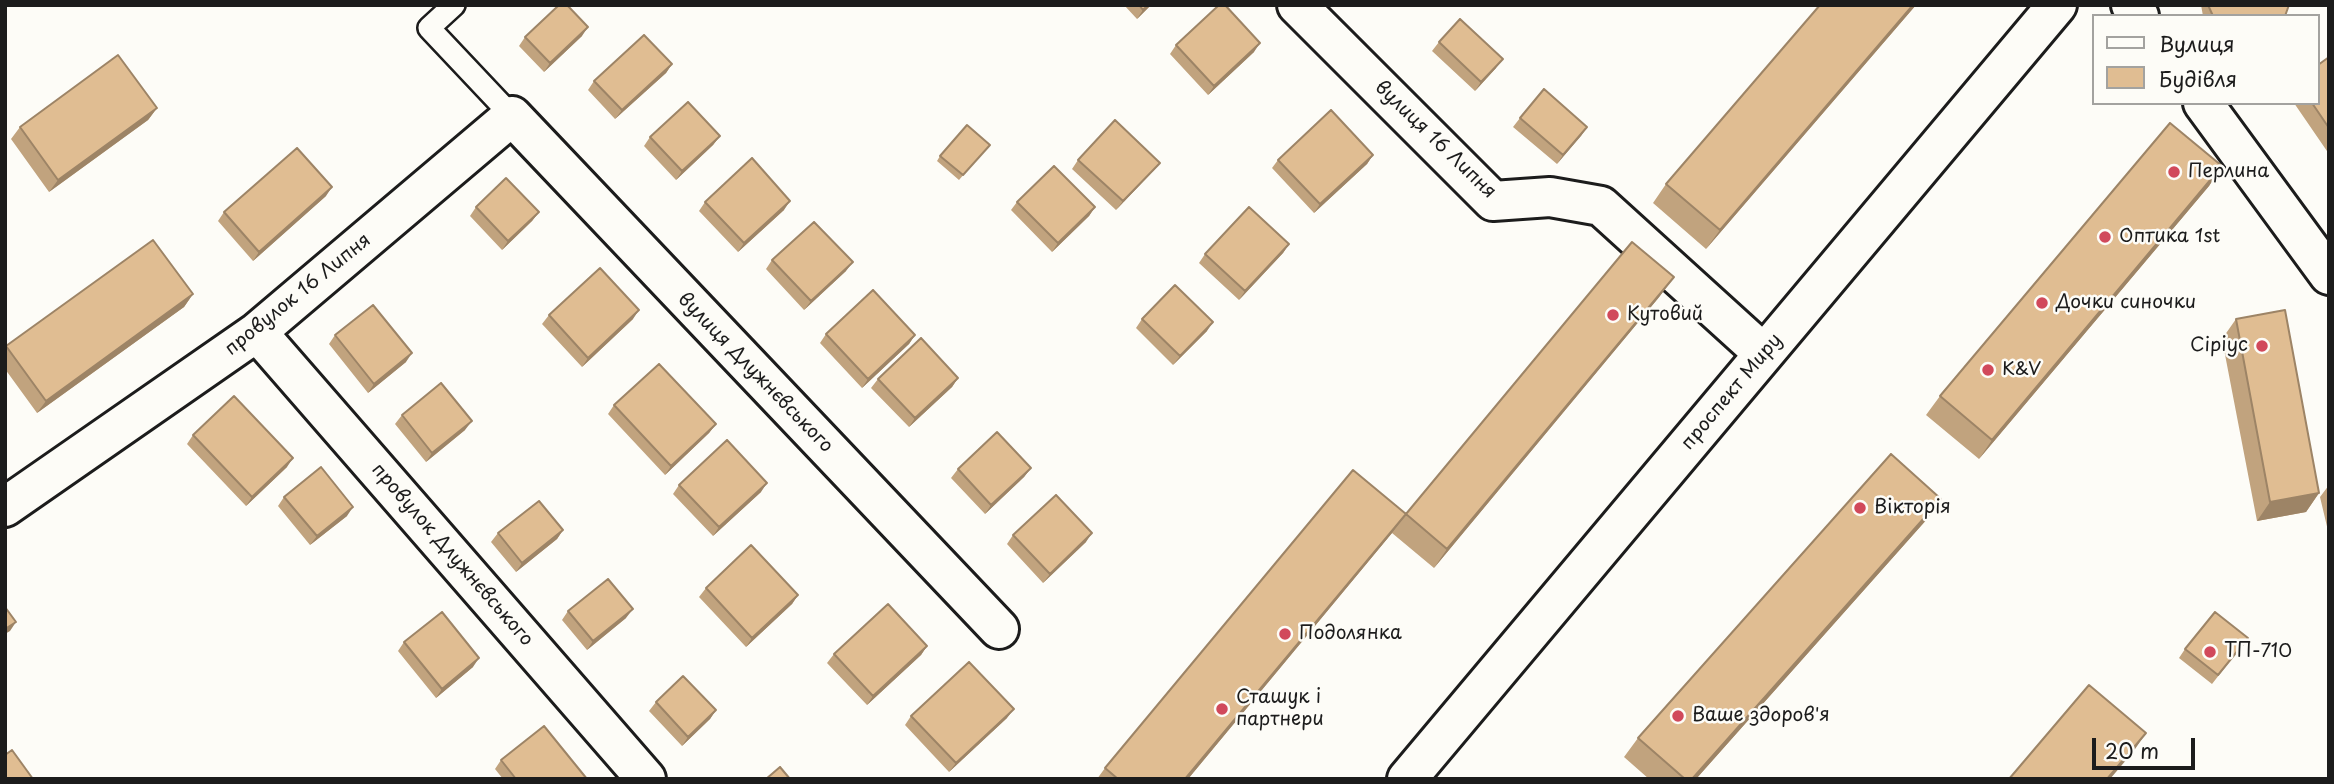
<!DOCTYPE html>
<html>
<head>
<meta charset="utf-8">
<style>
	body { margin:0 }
	#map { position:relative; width:2334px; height:784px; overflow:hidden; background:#fdfcf7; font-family:"Playpen Sans",sans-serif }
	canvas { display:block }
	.frame { position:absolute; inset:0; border:7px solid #1c1c1c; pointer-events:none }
	.legend { position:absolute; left:2092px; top:14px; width:228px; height:91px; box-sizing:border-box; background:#fdfcf7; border:2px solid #a3a29f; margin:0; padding:9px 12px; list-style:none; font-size:21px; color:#1c1c1c }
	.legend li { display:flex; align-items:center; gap:14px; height:35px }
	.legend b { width:35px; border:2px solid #a3a29f }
	.scale { position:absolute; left:2092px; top:738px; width:103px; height:32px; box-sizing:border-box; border:4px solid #1c1c1c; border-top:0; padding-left:9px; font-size:21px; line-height:24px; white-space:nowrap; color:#1c1c1c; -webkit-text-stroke:5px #fdfcf7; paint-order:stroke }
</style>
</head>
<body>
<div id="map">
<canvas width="2334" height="784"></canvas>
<div class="frame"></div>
<ul class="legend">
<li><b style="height:9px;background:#fdfcf7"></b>Вулиця</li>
<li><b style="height:19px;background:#e0bd92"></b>Будівля</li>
</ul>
<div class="scale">20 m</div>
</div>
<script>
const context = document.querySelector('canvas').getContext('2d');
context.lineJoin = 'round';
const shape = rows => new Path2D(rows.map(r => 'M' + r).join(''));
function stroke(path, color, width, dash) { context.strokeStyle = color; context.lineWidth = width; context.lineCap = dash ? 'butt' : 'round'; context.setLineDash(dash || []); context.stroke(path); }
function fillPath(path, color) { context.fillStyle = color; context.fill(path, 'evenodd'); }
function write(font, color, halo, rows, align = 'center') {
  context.font = font + ' "Playpen Sans",sans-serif'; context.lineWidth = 5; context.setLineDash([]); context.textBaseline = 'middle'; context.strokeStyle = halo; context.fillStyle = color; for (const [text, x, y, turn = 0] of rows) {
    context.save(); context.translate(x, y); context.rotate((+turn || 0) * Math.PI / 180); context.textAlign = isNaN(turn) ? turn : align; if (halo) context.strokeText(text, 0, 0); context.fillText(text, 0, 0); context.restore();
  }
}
const service = shape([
	[454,5,429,28,512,116]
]);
const minor = shape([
	[1297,5,1493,201,1550,197,1601,206,1764,354],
	[2131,5,2139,16],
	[2203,103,2329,275],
	[257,332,646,779],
	[5,507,257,332,512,116,999,629],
	[1407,779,2057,5]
]);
stroke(service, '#1c1c1c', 26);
stroke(minor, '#1c1c1c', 44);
stroke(service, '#fdfcf7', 21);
stroke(minor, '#fdfcf7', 38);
fillPath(shape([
	[1124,5,1151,5,1137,19],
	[1916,5,1706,249,1653,203,1666,184],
	[2201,5,2289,5,2285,16,2203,16],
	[582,36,544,72,519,46,525,37],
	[1439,42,1496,68,1475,91,1432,51],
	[1176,45,1254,52,1208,95,1170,54],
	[2329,57,2329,154,2294,103,2318,103],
	[672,64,666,73,615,119,588,90,594,81],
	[157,108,148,120,49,192,11,139,20,127],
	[1520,118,1587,127,1557,164,1513,127],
	[720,136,713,145,676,180,644,146,650,137],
	[986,149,959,180,937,161,940,156],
	[1373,155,1367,164,1314,213,1272,168,1278,160],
	[1078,160,1160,163,1153,171,1116,210,1072,169],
	[2222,166,2209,186,1979,459,1926,415,1940,396],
	[326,196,253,261,218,221,224,212],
	[705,202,784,210,738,252,699,211],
	[1017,202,1095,207,1089,216,1052,252,1011,210],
	[476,207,539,212,532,221,502,250,470,216],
	[1289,244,1283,253,1239,300,1199,263,1205,254],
	[772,260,846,271,804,310,766,269],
	[193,294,184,307,37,413,5,369,5,347,6,346],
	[1660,296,1434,568,1392,533,1188,779,1097,779,1105,768,1406,514],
	[549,315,633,319,582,367,542,324],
	[1142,319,1207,331,1173,365,1136,328],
	[2236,319,2319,493,2306,512,2257,521,2222,339],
	[826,334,915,335,909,344,862,388,820,343],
	[335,335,406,362,368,393,329,344],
	[958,378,952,387,909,427,871,388,878,379],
	[614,405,716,424,709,433,665,475,608,414],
	[402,415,465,430,426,462,395,424],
	[193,435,287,467,246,506,187,444],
	[1031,468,1024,477,985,514,951,478,958,469],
	[679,485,761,492,713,536,673,494],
	[2329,485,2329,535,2320,497],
	[284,497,347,516,310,545,278,506],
	[1928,518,1696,779,1649,779,1624,757,1638,738],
	[563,530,557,539,516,572,491,542,498,533],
	[1013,535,1086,542,1043,583,1007,544],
	[706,588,798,595,792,604,746,647,699,597],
	[568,611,626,618,587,650,562,620],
	[404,642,473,667,436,698,398,651],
	[927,646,921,655,867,705,827,663,834,654],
	[2241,647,2212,684,2179,658,2185,649],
	[656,702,716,710,710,719,682,746,649,711],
	[911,716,1007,718,949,772,905,725],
	[501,760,587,779,503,779,495,769]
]), '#c1a37e');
fillPath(shape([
	[1148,5,1151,5,1137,19,1143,10],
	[1913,5,1916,5,1706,249,1720,230],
	[588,27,582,36,544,72,550,63],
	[1260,43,1254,52,1208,95,1214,86],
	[1503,59,1496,68,1475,91,1481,82],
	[672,64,666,73,615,119,622,110],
	[157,108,148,120,49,192,58,180],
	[1587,127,1581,136,1557,164,1563,155],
	[720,136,713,145,676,180,682,171],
	[1373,155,1367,164,1314,213,1320,204],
	[1160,163,1153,171,1116,210,1123,201],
	[2222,166,2209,186,1979,459,1992,440],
	[332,187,326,196,253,261,259,252],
	[790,201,784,210,738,252,744,243],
	[1095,207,1089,216,1052,252,1058,243],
	[539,212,532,221,502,250,508,241],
	[1289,244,1283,253,1239,300,1245,291],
	[853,262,846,271,804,310,811,301],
	[1674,277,1660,296,1434,568,1447,549],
	[193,294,184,307,37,413,46,401],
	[639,310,633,319,582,367,588,358],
	[1213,322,1207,331,1173,365,1180,356],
	[915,335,909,344,862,388,868,379],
	[412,353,406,362,368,393,374,384],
	[958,378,952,387,909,427,915,418],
	[472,421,465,430,426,462,432,453],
	[716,424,709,433,665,475,671,466],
	[293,458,287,467,246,506,252,497],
	[1031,468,1024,477,985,514,991,505],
	[767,483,761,492,713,536,719,527],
	[2319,493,2306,512,2257,521,2270,502],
	[1941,499,1928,518,1696,779,1692,779],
	[353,507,347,516,310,545,317,536],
	[1406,514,1392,533,1188,779,1185,779],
	[563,530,557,539,516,572,522,563],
	[1092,533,1086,542,1043,583,1050,574],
	[798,595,792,604,746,647,752,638],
	[633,609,626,618,587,650,593,641],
	[16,622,10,631,5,634,5,629],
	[927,646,921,655,867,705,873,696],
	[479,658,473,667,436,698,442,689],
	[1014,709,1007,718,949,772,956,763],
	[716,710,710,719,682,746,688,737],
	[2146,733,2133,752,2110,779,2107,779]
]), '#9d8466');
const building = shape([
	[559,5,567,5,588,27,550,63,525,37,559,5],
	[1139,5,1148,5,1143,10,1139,5],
	[1219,5,1225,5,1260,43,1214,86,1176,45,1219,5],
	[1820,5,1913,5,1720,230,1666,184,1820,5],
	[2208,5,2289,5,2285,16,2213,16,2208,5],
	[1460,19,1503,59,1481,82,1439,42,1460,19],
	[644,35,672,64,622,110,594,81,644,35],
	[118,55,157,108,58,180,20,127,118,55],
	[2329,57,2329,128,2312,103,2318,103,2318,65,2329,57],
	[1544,89,1587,127,1563,155,1520,118,1544,89],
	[688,102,720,136,682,171,650,137,688,102],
	[1331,110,1373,155,1320,204,1278,160,1331,110],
	[1115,120,1160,163,1123,201,1078,160,1115,120],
	[2170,123,2222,166,1992,440,1940,396,2170,123],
	[967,125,990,145,963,175,940,156,967,125],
	[297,148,332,187,259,252,224,212,297,148],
	[752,158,790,201,744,243,705,202,752,158],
	[1054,166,1095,207,1058,243,1017,202,1054,166],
	[506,178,539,212,508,241,476,207,506,178],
	[1249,207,1289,244,1245,291,1205,254,1249,207],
	[814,222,853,262,811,301,772,260,814,222],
	[153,240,193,294,46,401,6,346,153,240],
	[1632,242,1674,277,1447,549,1406,514,1185,779,1118,779,1105,768,1353,470,1406,514,1632,242],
	[600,268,639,310,588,358,549,315,600,268],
	[1175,285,1213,322,1180,356,1142,319,1175,285],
	[873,290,915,335,868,379,826,334,873,290],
	[373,305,412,353,374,384,335,335,373,305],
	[2285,310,2319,493,2270,502,2236,319,2285,310],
	[921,338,958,378,915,418,878,379,921,338],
	[659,364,716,424,671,466,614,405,659,364],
	[441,383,472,421,432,453,402,415,441,383],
	[234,396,293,458,252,497,193,435,234,396],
	[997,432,1031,468,991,505,958,469,997,432],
	[727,440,767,483,719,527,679,485,727,440],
	[1891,454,1941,499,1692,779,1685,779,1638,738,1891,454],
	[321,467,353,507,317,536,284,497,321,467],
	[1056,495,1092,533,1050,574,1013,535,1056,495],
	[539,501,563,530,522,563,498,533,539,501],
	[751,545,798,595,752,638,706,588,751,545],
	[608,579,633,609,593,641,568,611,608,579],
	[888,604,927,646,873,696,834,654,888,604],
	[5,607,16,622,5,629,5,607],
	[442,612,479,658,442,689,404,642,442,612],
	[2215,612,2248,638,2218,675,2185,649,2215,612],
	[969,662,1014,709,956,763,911,716,969,662],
	[683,676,716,710,688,737,656,702,683,676],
	[2089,685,2146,733,2107,779,2009,779,2089,685],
	[544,726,587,779,516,779,501,760,544,726],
	[12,750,33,779,5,779,5,755,12,750],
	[780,767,790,779,766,779,780,767]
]);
fillPath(building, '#e0bd92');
stroke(building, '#9d8466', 2);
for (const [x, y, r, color] of [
	[2174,172,7,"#d1495b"],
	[2105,237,7,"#d1495b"],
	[2042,303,7,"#d1495b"],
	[1613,315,7,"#d1495b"],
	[2262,346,7,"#d1495b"],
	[1988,370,7,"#d1495b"],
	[1860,508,7,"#d1495b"],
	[1285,634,7,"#d1495b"],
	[2210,652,7,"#d1495b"],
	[1222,709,7,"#d1495b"],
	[1678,716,7,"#d1495b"]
]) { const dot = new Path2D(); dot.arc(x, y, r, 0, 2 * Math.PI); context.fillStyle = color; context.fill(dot); stroke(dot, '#fdfcf7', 2.5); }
write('19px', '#1c1c1c', '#fdfcf7', [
	["вулиця 16 Липня",1435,140,44],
	["провулок 16 Липня",298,295,-39],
	["вулиця Длужнєвського",755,373,46],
	["проспект Миру",1732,392,-50],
	["провулок Длужнєвського",452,555,49]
]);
write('19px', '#1c1c1c', '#fdfcf7', [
	["Перлина",2188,172],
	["Оптика 1st",2119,237],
	["Дочки синочки",2056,303],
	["Кутовий",1627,315],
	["Сіріус",2248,346,"right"],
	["K&V",2002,370],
	["Вікторія",1874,508],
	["Подолянка",1299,634],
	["ТП-710",2224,652],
	["Сташук і",1236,698],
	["партнери",1236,720],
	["Ваше здоров'я",1692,716]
], 'left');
</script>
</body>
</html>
